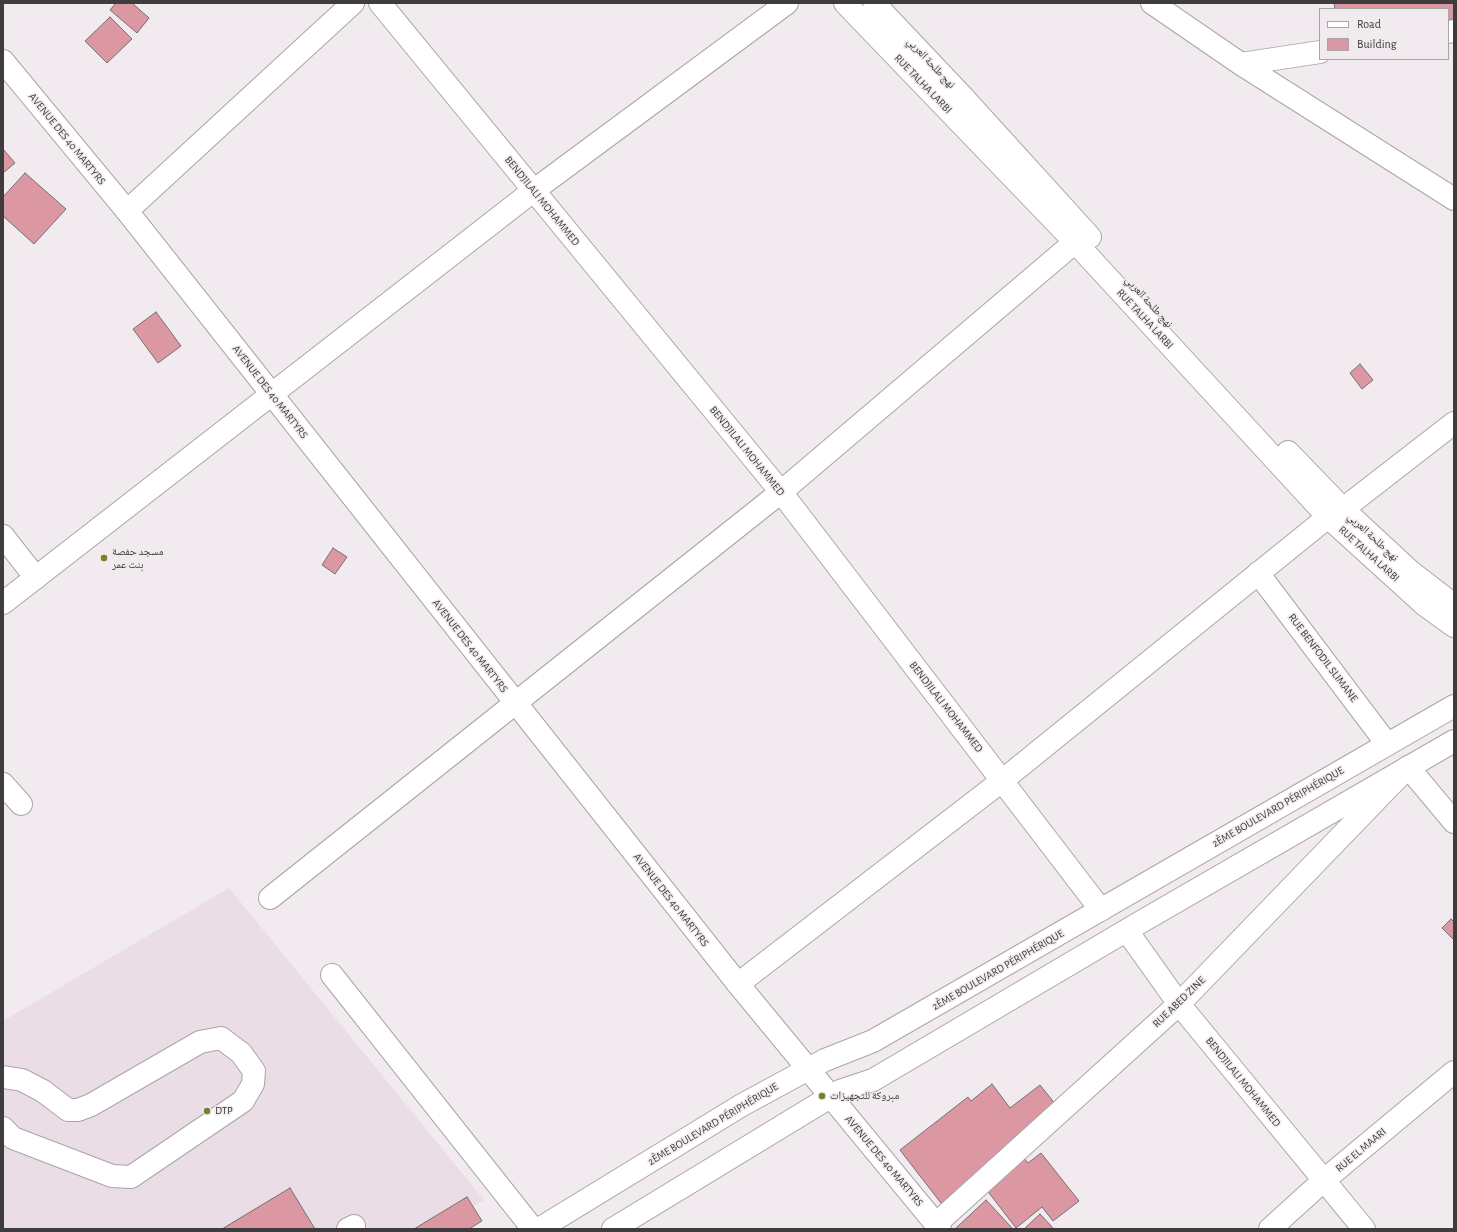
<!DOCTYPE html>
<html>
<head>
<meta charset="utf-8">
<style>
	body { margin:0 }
	#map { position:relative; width:1457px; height:1232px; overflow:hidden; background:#f1eaee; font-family:"Alegreya Sans",sans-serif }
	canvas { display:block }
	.frame { position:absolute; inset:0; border:4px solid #3e3c3d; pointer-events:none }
	.legend { position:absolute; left:1319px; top:8px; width:130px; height:52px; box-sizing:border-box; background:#f1eaee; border:1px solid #a9a4a7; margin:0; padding:5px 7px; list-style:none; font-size:12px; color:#3e3c3d }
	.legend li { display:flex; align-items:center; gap:8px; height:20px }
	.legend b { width:20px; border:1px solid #a9a4a7 }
</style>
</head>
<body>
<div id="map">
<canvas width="1457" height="1232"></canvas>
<div class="frame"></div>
<ul class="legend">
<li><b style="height:5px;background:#fff"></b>Road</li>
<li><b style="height:11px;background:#db98a3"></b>Building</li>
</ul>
</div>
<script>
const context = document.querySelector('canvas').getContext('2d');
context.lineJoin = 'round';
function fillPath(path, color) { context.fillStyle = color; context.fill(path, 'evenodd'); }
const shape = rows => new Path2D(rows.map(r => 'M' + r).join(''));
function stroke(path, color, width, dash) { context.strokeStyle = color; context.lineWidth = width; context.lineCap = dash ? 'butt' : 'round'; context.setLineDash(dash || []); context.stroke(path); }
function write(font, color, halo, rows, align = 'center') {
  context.font = font + ' "Alegreya Sans","Noto Naskh Arabic",sans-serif'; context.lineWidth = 3; context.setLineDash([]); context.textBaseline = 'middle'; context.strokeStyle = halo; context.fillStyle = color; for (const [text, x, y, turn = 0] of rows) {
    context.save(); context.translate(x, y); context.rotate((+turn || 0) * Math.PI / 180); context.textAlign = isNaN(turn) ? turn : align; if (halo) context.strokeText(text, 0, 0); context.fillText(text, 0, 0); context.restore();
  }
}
fillPath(shape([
	[229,888,484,1200,436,1229,3,1229,3,1021]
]), '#eadde5');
const building = shape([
	[116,3,132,3,149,18,137,33,110,10,116,3],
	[1334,3,1454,3,1454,19,1448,20,1448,9,1335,9,1334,3],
	[110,17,132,39,107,63,85,41,110,17],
	[3,149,15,163,3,173,3,149],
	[25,173,66,209,34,244,3,216,3,197,25,173],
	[156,312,181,346,158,363,133,329,156,312],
	[1360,364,1373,380,1362,389,1350,373,1360,364],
	[333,548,347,557,335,574,322,565,333,548],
	[1451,919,1454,922,1454,940,1442,928,1451,919],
	[992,1084,1010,1108,1040,1085,1064,1115,1018,1151,1028,1163,1041,1153,1079,1201,1053,1221,1042,1207,1016,1228,986,1189,951,1216,900,1150,968,1097,971,1101,992,1084],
	[290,1188,315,1229,222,1229,290,1188],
	[467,1197,482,1221,469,1229,414,1229,467,1197],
	[986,1200,1013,1229,957,1229,956,1228,986,1200],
	[1040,1214,1054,1229,1024,1229,1040,1214]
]);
fillPath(building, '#db98a3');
stroke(building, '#756f6f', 1);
const minor = shape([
	[380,3,781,492,1101,910],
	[845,3,1075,242,1328,517,1425,605,1454,626],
	[874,3,962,96,1090,237],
	[1152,3,1241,64,1454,199],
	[1448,32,1454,31],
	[1241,64,1320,52],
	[127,211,353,3],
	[1288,452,1343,509,1411,572,1454,605],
	[3,536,36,578],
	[1258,573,1387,744],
	[3,603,533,191,787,3],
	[3,784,21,804],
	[270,898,781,492,1075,242],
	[1127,931,1179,1004,1364,1229],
	[332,975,533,1229],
	[738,984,1003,780,1328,517,1343,509,1454,423],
	[3,1077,22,1080,43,1091,68,1110,78,1110,91,1105,200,1042,221,1038,241,1053,254,1071,253,1084,243,1101,131,1177,112,1176,13,1138,3,1128],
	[936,1224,1179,1004,1408,767,1454,822],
	[348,1229,354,1226],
	[1270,1229,1323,1181,1454,1072]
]);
const major = shape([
	[3,61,127,211,738,984,940,1229],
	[539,1229,742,1105,825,1060,873,1041,1454,706],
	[613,1229,840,1091,873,1080,1146,919,1454,741]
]);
stroke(minor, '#aaa4a8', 24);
stroke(major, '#aaa4a8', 24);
stroke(minor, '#fff', 22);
stroke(major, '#fff', 22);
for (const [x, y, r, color] of [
	[104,558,4,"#79802b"],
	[822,1096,4,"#79802b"],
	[207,1111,4,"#79802b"]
]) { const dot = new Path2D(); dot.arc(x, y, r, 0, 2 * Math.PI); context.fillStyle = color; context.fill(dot); stroke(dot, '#f1eaee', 1.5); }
write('11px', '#3e3c3d', '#f1eaee', [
	["نهج طلحة العربي",931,63,47],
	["RUE TALHA LARBI",923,84,46],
	["AVENUE DES 40 MARTYRS",67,139,51],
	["BENDJILALI MOHAMMED",542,201,51],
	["نهج طلحة العربي",1149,302,48],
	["RUE TALHA LARBI",1145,319,47],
	["AVENUE DES 40 MARTYRS",270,392,52],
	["BENDJILALI MOHAMMED",747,451,51],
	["نهج طلحة العربي",1373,537,43],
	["RUE TALHA LARBI",1369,554,42],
	["AVENUE DES 40 MARTYRS",470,646,52],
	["RUE BENFODIL SLIMANE",1323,658,53],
	["BENDJILALI MOHAMMED",946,707,52],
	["2ÈME BOULEVARD PÉRIPHÉRIQUE",1278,807,-30],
	["AVENUE DES 40 MARTYRS",671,900,52],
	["2ÈME BOULEVARD PÉRIPHÉRIQUE",998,970,-30],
	["RUE ABED ZINE",1179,1002,-44],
	["BENDJILALI MOHAMMED",1243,1082,51],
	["2ÈME BOULEVARD PÉRIPHÉRIQUE",713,1124,-31],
	["RUE EL MAARI",1361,1150,-40],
	["AVENUE DES 40 MARTYRS",884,1161,50]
]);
write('11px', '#3e3c3d', '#f1eaee', [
	["مسجد حفصة",112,552],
	["بنت عمر",112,565],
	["مبروكة للتجهيزات",830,1096],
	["DTP",215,1111]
], 'left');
</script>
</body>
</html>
